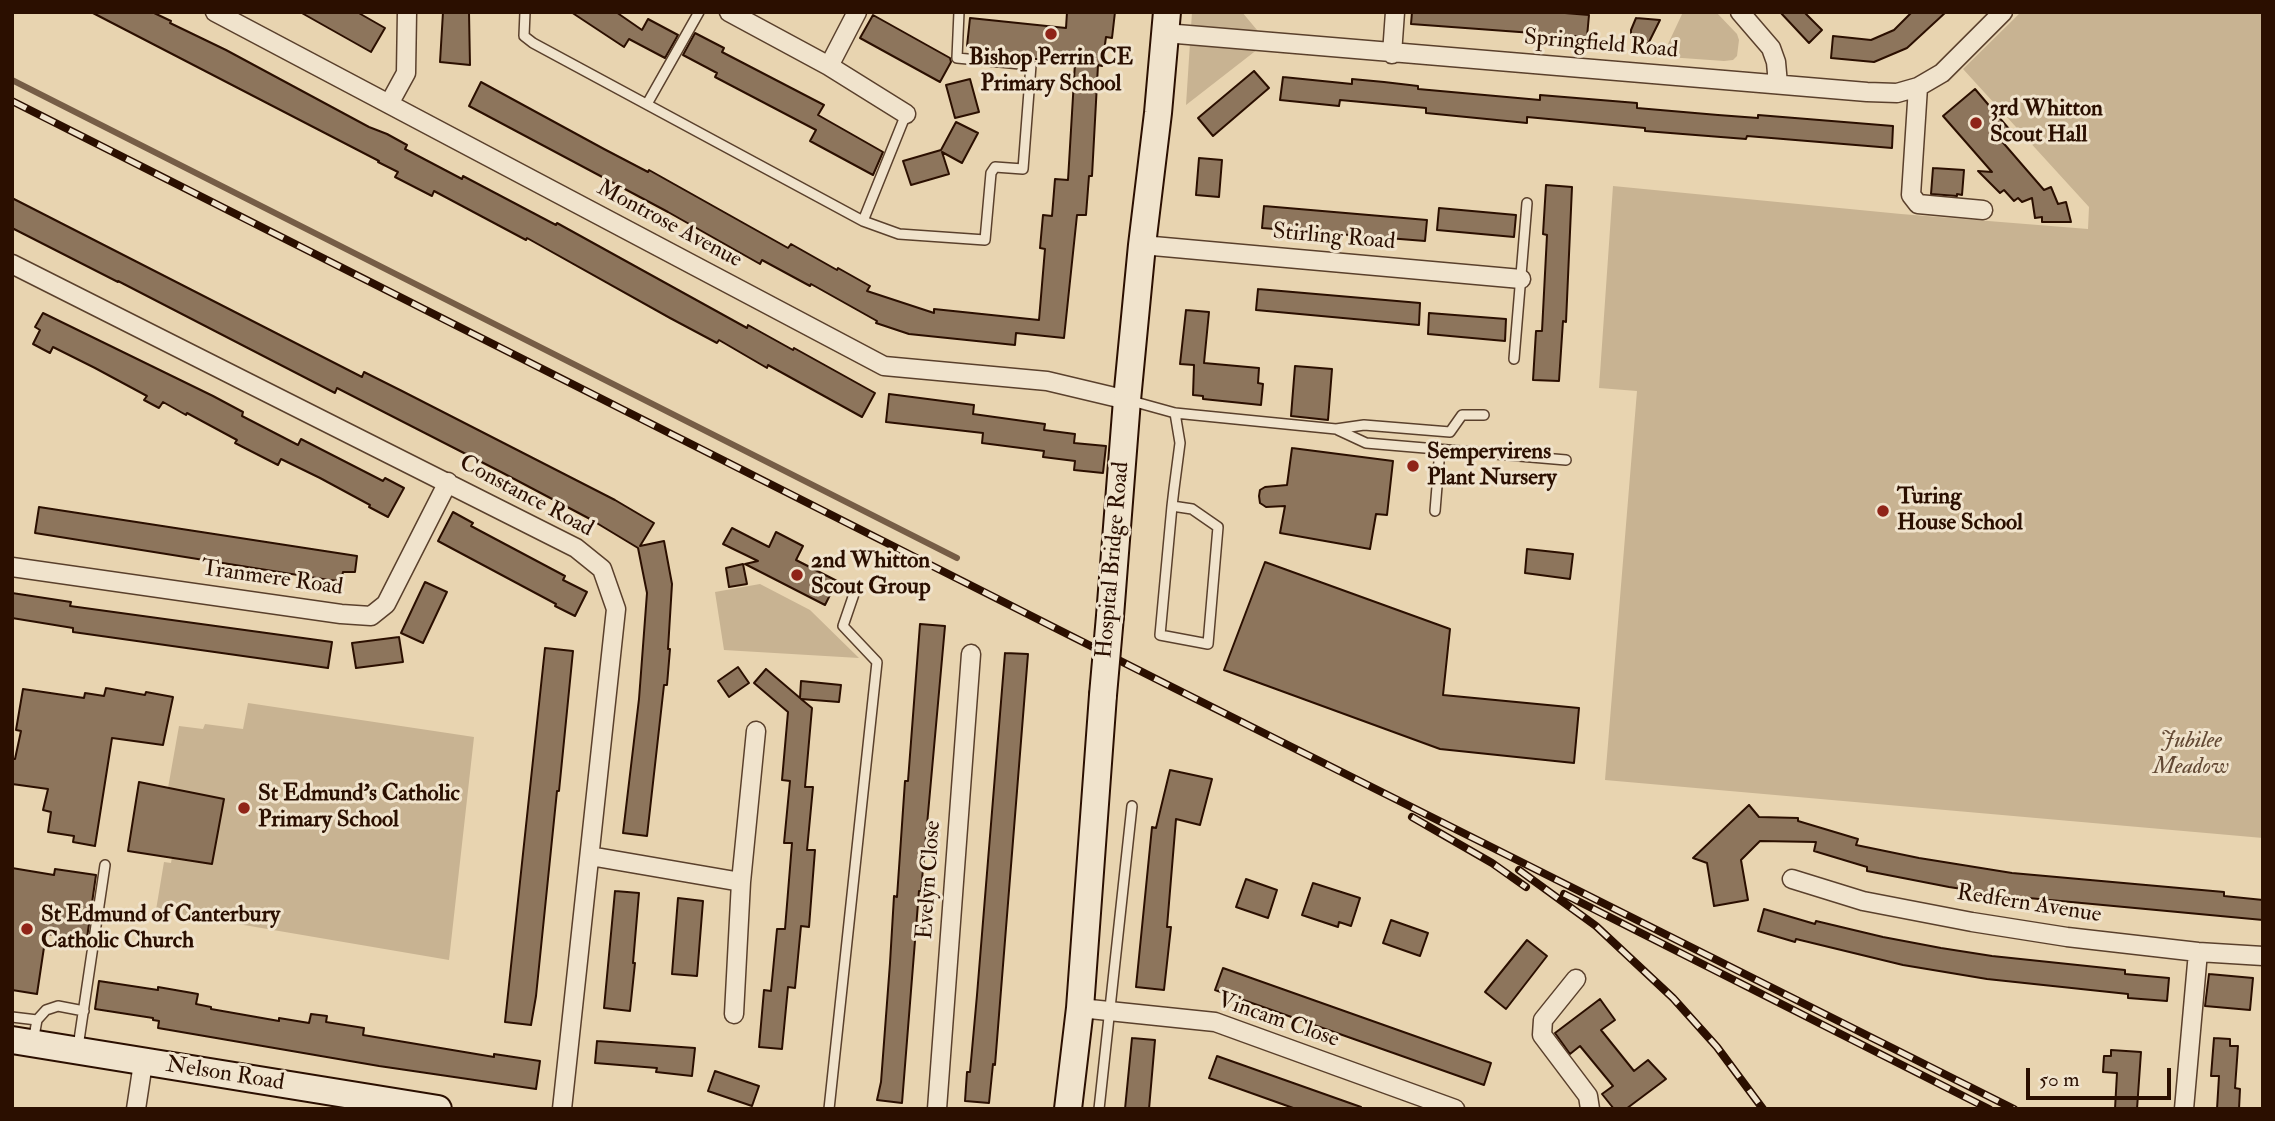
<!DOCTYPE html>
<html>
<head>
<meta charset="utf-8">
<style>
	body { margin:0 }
	#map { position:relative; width:2275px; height:1121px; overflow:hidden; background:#e8d4b0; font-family:"IM FELL Double Pica",serif }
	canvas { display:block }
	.frame { position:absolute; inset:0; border:14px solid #2b0f00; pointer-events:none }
	.scale { position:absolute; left:2026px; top:1068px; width:145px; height:32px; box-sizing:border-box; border:4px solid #2b0f00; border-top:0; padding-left:9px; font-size:21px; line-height:24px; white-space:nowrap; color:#2b0f00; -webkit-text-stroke:5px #f0e3cc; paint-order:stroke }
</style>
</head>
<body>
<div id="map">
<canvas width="2275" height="1121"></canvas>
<div class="frame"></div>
<div class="scale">50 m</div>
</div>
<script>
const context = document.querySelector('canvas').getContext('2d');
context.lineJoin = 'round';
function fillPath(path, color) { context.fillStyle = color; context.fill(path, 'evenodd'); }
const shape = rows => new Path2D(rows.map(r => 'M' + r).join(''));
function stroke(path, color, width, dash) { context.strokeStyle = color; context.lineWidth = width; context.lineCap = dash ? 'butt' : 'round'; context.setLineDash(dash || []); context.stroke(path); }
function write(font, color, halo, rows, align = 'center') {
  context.font = font + ' "IM FELL Double Pica",serif'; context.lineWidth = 6; context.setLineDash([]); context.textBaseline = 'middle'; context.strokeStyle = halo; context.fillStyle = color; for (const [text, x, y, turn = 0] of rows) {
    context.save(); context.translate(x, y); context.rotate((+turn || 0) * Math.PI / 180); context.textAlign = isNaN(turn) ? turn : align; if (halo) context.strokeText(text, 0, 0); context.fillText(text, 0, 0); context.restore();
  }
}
fillPath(shape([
	[1192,12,1242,12,1267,42,1186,105],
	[1683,12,1716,12,1737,34,1739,40,1737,56,1733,60,1724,61,1668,57,1668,44],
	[2021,12,2263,12,2263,838,1605,780,1637,391,1599,388,1613,186,1901,214,2088,229,2089,207,1963,69],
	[760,584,810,610,859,658,724,650,715,592],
	[248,703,474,737,449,960,156,910,164,862,171,863,183,791,168,788,179,726,203,729,205,724,243,729]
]), '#c8b392');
stroke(shape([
	[12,80,957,558]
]), '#765d46', 6);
const building = shape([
	[91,12,152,12,171,21,170,23,226,50,369,127,387,134,407,145,405,149,462,179,463,176,556,225,557,223,747,328,748,325,793,350,794,348,875,393,862,417,768,365,767,368,719,340,717,343,670,318,527,238,526,240,434,191,432,196,395,177,398,172,378,162,379,161,91,12],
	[300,12,357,12,385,28,371,52,300,12],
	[443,12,469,12,470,65,440,62,443,12],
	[571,12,616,12,642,30,648,19,678,35,665,58,629,39,624,47,571,12],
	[1067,12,1115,12,1112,38,1106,37,1102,66,1098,65,1092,176,1089,176,1086,215,1077,215,1064,338,1016,333,1015,345,986,342,909,334,876,323,877,321,811,284,810,286,762,260,760,264,668,212,469,106,481,82,604,149,648,172,649,170,788,248,791,244,837,270,838,268,870,286,867,291,934,313,934,309,1039,320,1045,249,1040,248,1043,215,1052,216,1055,179,1068,180,1075,63,987,54,988,48,967,46,970,18,1066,28,1067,12],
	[1412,12,1553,12,1589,15,1587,37,1411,24,1412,12],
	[1780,12,1804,12,1822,30,1809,43,1780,12],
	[1912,12,1946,12,1907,48,1874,62,1831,58,1833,36,1871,40,1894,30,1912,12],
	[873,15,950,58,951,62,940,82,860,38,873,15],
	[1636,18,1660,20,1648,44,1631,36,1631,30,1636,18],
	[695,33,724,48,722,52,824,105,818,115,883,152,873,175,810,141,816,130,715,77,717,73,683,55,695,33],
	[1254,71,1269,88,1213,136,1198,118,1254,71],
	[1283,77,1352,84,1352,79,1384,82,1418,86,1418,89,1540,100,1540,95,1637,103,1637,108,1718,115,1758,118,1758,115,1893,126,1892,148,1747,136,1746,139,1645,131,1645,128,1527,117,1527,123,1426,113,1426,108,1340,100,1339,106,1280,100,1283,77],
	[970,79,979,112,955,118,946,85,970,79],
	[1975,89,2009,129,1999,138,2044,190,2051,187,2058,204,2066,202,2071,222,2042,222,2042,217,2035,218,2032,198,2022,202,2018,198,2014,201,2004,190,2000,193,1978,171,1992,172,1943,116,1975,89],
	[956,122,978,133,962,163,942,152,949,174,911,185,903,161,941,150,956,122],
	[1199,158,1222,160,1219,197,1196,195,1199,158],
	[1933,168,1964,170,1962,195,1957,194,1957,196,1931,194,1933,168],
	[1546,185,1572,187,1566,322,1563,321,1559,381,1533,380,1536,331,1542,331,1547,235,1543,234,1546,185],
	[12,198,362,377,364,372,402,391,615,500,654,523,640,546,664,541,672,584,668,649,670,649,667,685,664,685,647,836,623,833,639,699,647,593,638,548,590,519,501,472,337,388,335,393,118,281,118,282,12,228,12,198],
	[1264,206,1427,220,1425,241,1262,228,1264,206],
	[1439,208,1516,215,1514,237,1437,230,1439,208],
	[1258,289,1420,303,1419,325,1256,310,1258,289],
	[1186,310,1209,312,1204,363,1259,368,1258,383,1263,384,1261,405,1203,399,1203,396,1193,395,1194,365,1180,364,1186,310],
	[43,313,213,396,243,412,242,416,298,445,301,439,383,481,385,478,404,488,388,517,369,507,370,505,320,478,281,459,278,465,235,443,237,440,187,413,186,415,163,402,159,408,144,400,147,396,95,368,53,347,50,353,33,344,40,330,35,327,43,313],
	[1429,313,1506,319,1505,341,1428,334,1429,313],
	[1295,366,1332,369,1328,420,1291,416,1295,366],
	[889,394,974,405,973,414,1045,424,1044,430,1075,434,1074,443,1106,446,1103,473,1074,470,1075,461,1043,457,1044,451,982,443,983,433,886,422,889,394],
	[1292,448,1393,461,1387,515,1376,514,1370,549,1280,533,1285,506,1266,507,1260,503,1259,496,1260,490,1265,487,1287,485,1292,448],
	[39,507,357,556,355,572,343,572,341,581,329,580,35,533,39,507],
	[453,512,473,523,471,526,565,576,563,580,587,592,575,616,555,606,556,604,438,541,453,512],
	[732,528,769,547,776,532,803,546,796,560,837,581,825,605,745,564,758,561,723,544,732,528],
	[1527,549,1573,554,1570,579,1525,573,1527,549],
	[1265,562,1450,629,1443,695,1579,708,1574,763,1440,749,1224,670,1265,562],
	[743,564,747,584,729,587,726,568,743,564],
	[425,582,447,592,423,643,401,633,425,582],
	[12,593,71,602,70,606,332,642,328,668,73,632,73,628,12,618,12,593],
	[920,624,945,626,921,891,919,891,902,1103,877,1100,881,1082,890,963,894,896,897,897,905,781,908,781,920,624],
	[399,637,403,662,356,668,352,643,399,637],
	[545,648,573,651,559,791,557,791,536,996,531,1025,505,1022,545,648],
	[1005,653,1028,654,995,1065,993,1064,989,1103,965,1101,967,1072,970,1072,977,995,1005,653],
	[738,667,749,683,729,697,718,681,738,667],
	[766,669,800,698,801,681,841,685,839,702,801,699,812,708,805,787,813,787,807,850,815,850,809,927,801,926,795,988,788,987,782,1049,759,1047,764,990,771,991,777,929,785,929,792,843,784,843,790,781,782,780,788,712,754,683,766,669],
	[106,688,145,695,146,692,173,697,163,745,112,738,95,846,73,842,74,836,48,832,51,812,43,810,48,789,12,784,12,759,15,759,21,731,16,730,23,689,84,698,85,693,104,696,106,688],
	[1170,770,1212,779,1200,825,1176,819,1167,927,1171,927,1164,990,1136,987,1152,827,1156,828,1170,770],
	[139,782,224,799,212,864,128,851,139,782],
	[1749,805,1759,817,1798,818,1798,821,1858,839,1856,845,1919,858,2012,873,2224,892,2224,896,2263,900,2263,920,2007,896,1949,887,1867,871,1867,867,1814,851,1816,842,1760,841,1741,860,1748,900,1714,906,1707,863,1693,858,1749,805],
	[12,868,54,875,55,869,96,875,87,938,46,934,37,994,12,990,12,868],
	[1246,879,1277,890,1268,918,1236,907,1246,879],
	[1313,883,1360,898,1351,926,1339,922,1338,927,1302,915,1313,883],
	[615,891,639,893,633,963,635,963,630,1011,604,1008,615,891],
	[678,898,703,901,697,976,672,974,678,898],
	[1764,909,1815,924,1816,921,1883,937,1941,948,1992,956,2125,970,2125,974,2169,978,2167,1001,2128,998,2128,994,1987,979,1903,965,1796,939,1795,942,1758,931,1764,909],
	[1391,920,1428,933,1420,956,1383,943,1391,920],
	[1527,940,1547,956,1506,1009,1485,992,1527,940],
	[1223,968,1491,1063,1484,1085,1215,990,1223,968],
	[2209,974,2253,978,2250,1010,2205,1006,2209,974],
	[99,981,158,990,158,987,198,994,196,1004,211,1007,211,1009,279,1021,279,1018,309,1023,311,1014,327,1016,326,1022,364,1028,363,1035,494,1057,494,1054,540,1061,536,1089,379,1066,158,1028,159,1021,153,1020,153,1018,95,1009,99,981],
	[1600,999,1615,1020,1601,1030,1634,1071,1648,1060,1666,1079,1626,1109,1614,1109,1602,1094,1613,1086,1580,1046,1570,1054,1555,1033,1600,999],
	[1132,1038,1155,1040,1149,1109,1125,1109,1132,1038],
	[2214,1038,2230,1039,2230,1046,2238,1046,2235,1088,2240,1089,2239,1109,2217,1109,2219,1076,2211,1076,2214,1038],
	[597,1041,695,1048,692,1076,656,1072,657,1068,595,1063,597,1041],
	[2111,1050,2141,1052,2137,1109,2115,1109,2117,1073,2103,1072,2104,1056,2111,1056,2111,1050],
	[1217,1056,1361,1107,1361,1109,1296,1109,1209,1078,1217,1056],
	[715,1071,759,1086,752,1106,708,1091,715,1071]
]);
fillPath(building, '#8d755c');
stroke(building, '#2b0f00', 2);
const lane = shape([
	[525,12,524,36,533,43,863,221,899,234,985,240,991,173,995,167,1023,169,1031,65,957,58,959,12],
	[647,104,699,12],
	[863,221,906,114],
	[1514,359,1527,203],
	[1128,400,1175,413,1336,429,1364,425,1450,432,1462,415,1484,415],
	[1338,430,1366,443,1566,460],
	[1172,506,1192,509,1218,527,1208,644,1160,635,1172,506,1174,489,1180,443,1175,413],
	[1435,511,1440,449],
	[12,1017,37,1020],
	[33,1042,37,1020,46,1010,58,1006,84,1011],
	[78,1047,105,865],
	[829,1109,877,662,843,626,855,591],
	[1099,1109,1132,806]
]);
const street = shape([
	[215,12,884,366,1047,381,1127,400],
	[729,12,829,66,906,114],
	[1740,12,1771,48,1776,62,1778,84],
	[1165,33,1867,92,1897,93,1918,87,1942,73,2003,12],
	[1392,54,1395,12],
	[829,66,857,12],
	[1918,87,1911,195,1918,204,1983,210],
	[389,104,406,73,407,12],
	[1142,245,1521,279],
	[12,264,576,548,602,569,616,609,562,1109],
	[12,567,341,614,371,616,386,604,448,482],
	[590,856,741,882],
	[1792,879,1863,901,1972,922,2067,937,2198,952,2263,956],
	[1576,979,1543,1020,1542,1035,1588,1096,1590,1109],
	[1080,1008,1215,1022,1455,1109],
	[734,1014,741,882,756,731],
	[136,1109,143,1063],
	[937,1109,971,654],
	[2184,1109,2198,952]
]);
const secondary = shape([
	[1110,616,1127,400,1142,245,1158,113,1167,12],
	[12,1040,438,1109],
	[1068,1109,1080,1008,1103,695]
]);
stroke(lane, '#5a402c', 12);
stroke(street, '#5a402c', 21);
stroke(secondary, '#2b0f00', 30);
stroke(lane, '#f0e3cc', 9);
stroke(street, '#f0e3cc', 18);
stroke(secondary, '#f0e3cc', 26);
const rail = shape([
	[12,101,1170,686,2014,1109],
	[1412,817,1492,863,1526,887],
	[1519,870,1596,926,1673,998,1717,1047,1763,1109],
	[1564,894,1989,1109]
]);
stroke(rail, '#2b0f00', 8);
stroke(rail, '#f0e3cc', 5, [16]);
const secondaryBridge = shape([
	[1103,695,1110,616]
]);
stroke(secondaryBridge, '#2b0f00', 30, []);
stroke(secondaryBridge, '#f0e3cc', 26);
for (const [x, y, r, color] of [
	[1051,34,7,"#8f2418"],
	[1976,123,7,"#8f2418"],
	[1413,466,7,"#8f2418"],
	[1883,511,7,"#8f2418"],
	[797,575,7,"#8f2418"],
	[244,808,7,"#8f2418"],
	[27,929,7,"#8f2418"]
]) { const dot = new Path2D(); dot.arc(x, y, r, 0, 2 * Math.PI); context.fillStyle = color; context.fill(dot); stroke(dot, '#f0e3cc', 2.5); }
write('23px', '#2b0f00', '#f0e3cc', [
	["Springfield Road",1601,45,5],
	["Montrose Avenue",669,225,28],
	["Stirling Road",1334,238,5],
	["Constance Road",526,497,28],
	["Hospital Bridge Road",1114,560,-85],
	["Tranmere Road",272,579,8],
	["Evelyn Close",930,880,-86],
	["Redfern Avenue",2029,905,9],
	["Vincam Close",1278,1021,19],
	["Nelson Road",225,1075,9]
]);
write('bold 23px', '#2b0f00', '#f0e3cc', [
	["Bishop Perrin CE",1051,59,"center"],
	["Primary School",1051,85,"center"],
	["3rd Whitton",1990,110],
	["Scout Hall",1990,136],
	["Sempervirens",1427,453],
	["Plant Nursery",1427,479],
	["Turing",1897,498],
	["House School",1897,524],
	["2nd Whitton",811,562],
	["Scout Group",811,588],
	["St Edmund's Catholic",258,795],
	["Primary School",258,821],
	["St Edmund of Canterbury",41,916],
	["Catholic Church",41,942]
], 'left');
write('italic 23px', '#624833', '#f0e3cc', [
	["Jubilee",2191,742],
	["Meadow",2191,768]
]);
</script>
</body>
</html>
